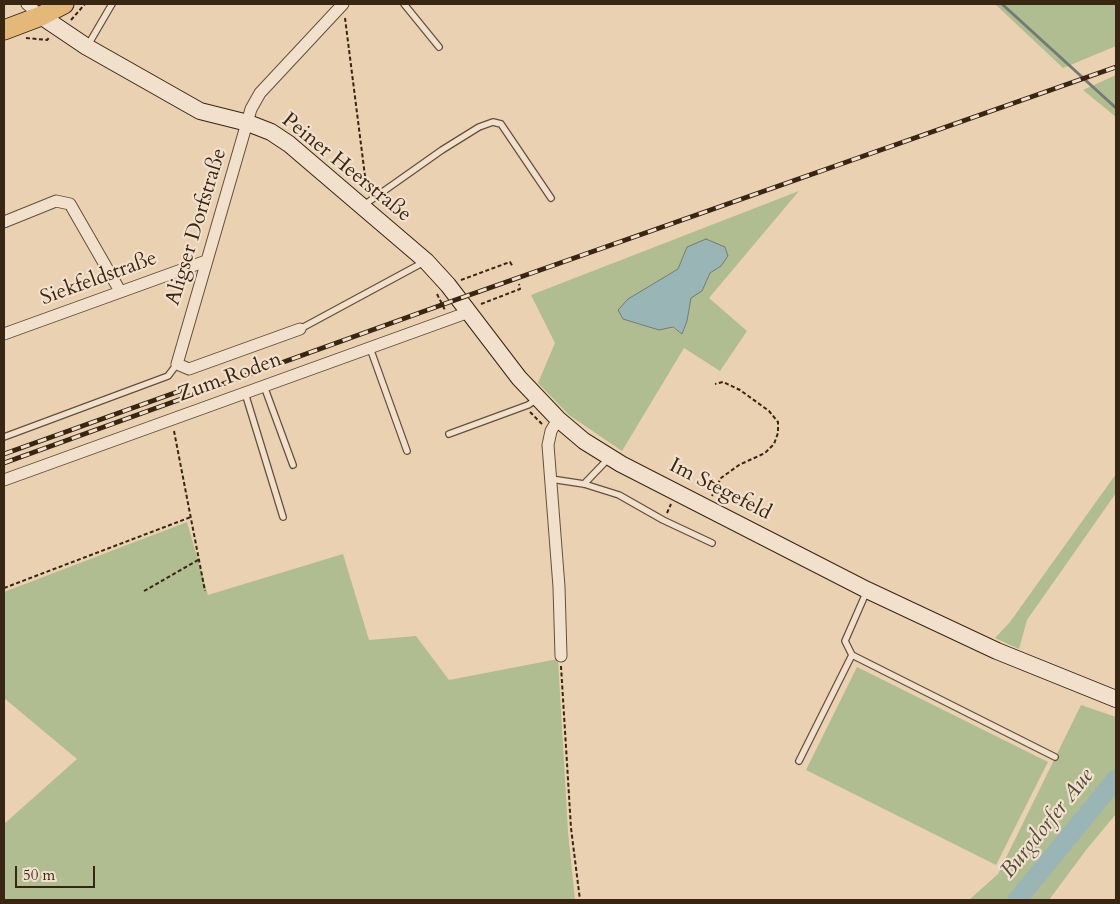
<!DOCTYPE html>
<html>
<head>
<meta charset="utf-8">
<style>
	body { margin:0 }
	#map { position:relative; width:1120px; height:904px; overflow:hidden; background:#e9d1b1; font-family:Cardo,serif }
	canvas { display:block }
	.frame { position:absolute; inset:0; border:5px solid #382512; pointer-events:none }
	.scale { position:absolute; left:15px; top:866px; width:80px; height:22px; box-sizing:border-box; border:2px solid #382512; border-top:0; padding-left:6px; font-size:15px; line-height:18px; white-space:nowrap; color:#382512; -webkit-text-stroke:4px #f1e1cc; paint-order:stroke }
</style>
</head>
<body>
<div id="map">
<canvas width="1120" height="904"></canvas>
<div class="frame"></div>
<div class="scale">50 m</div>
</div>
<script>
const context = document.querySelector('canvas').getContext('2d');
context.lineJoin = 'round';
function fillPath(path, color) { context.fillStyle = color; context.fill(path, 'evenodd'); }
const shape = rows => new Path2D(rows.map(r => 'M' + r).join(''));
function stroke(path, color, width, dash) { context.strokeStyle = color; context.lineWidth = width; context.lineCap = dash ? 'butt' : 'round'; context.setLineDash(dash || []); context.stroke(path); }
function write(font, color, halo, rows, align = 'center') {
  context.font = font + ' Cardo,serif'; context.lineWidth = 4.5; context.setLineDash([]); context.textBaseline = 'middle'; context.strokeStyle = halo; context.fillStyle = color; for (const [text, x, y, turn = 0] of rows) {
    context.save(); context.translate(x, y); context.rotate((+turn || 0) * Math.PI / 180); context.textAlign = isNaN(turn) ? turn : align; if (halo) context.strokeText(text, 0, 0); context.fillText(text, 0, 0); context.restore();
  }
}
fillPath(shape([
	[995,4,1116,4,1116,46,1063,68],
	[1116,75,1116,117,1083,90],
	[799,191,709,298,747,331,720,371,684,348,622,451,569,415,538,383,555,343,531,295],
	[687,247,721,266,710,273,702,291,691,298,687,321,682,334,628,299,678,269],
	[1116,474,1116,493,1027,620,1019,649,995,638,1010,622],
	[187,522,208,595,343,554,369,640,416,636,449,680,558,659,568,832,575,900,4,900,4,824,77,759,4,698,4,592],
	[857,667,1048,762,996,865,806,770],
	[1081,705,1116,717,1116,772,1016,896,1011,900,969,900,998,874],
	[1116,787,1116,814,1086,850,1049,900,1022,900]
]), '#b0bd91');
const water = shape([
	[706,239,725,247,728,256,721,266,710,273,702,291,691,298,687,321,682,334,673,327,659,330,623,319,618,310,628,299,678,269,687,247,706,239]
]);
fillPath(water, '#9ab5b5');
stroke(water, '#737b74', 1);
stroke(shape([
	[1002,4,1116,108]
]), '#737b74', 3);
stroke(shape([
	[1017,900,1116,779]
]), '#9ab5b5', 19);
const lane = shape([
	[404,4,439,47],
	[88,45,112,4],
	[364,205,442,150,479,127,493,122,501,124,551,198],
	[300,329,424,262],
	[370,348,407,451],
	[264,386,293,465],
	[245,393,283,517],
	[449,434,528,405,536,400],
	[4,437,168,376,177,364],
	[551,479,584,484,619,495,663,520,712,543],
	[584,484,609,458],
	[852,655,1055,757],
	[799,761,852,655,845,641,866,593]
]);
const street = shape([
	[27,4,41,16],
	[4,222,56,201,70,204,120,291],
	[300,329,189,369,177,364,251,109,260,93,343,4],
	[4,334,206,261],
	[558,419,551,431,548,445,559,587,561,656],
	[4,480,469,312]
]);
const secondary = shape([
	[41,16,87,47,200,111,248,123,271,132,289,144,426,261,448,285,519,378,558,419,584,441,621,464,867,590,997,651,1116,699]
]);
const primary = shape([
	[4,30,41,16,64,4]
]);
stroke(lane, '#64503a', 8);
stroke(street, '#64503a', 13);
stroke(secondary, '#382512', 18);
stroke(primary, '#382512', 21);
stroke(shape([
	[345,18,367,192],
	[71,20,85,4],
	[26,38,47,40,50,37],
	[461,280,510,262,513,267],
	[437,294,445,310],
	[481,304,520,289,519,284],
	[530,412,542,424],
	[174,431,205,591],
	[712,496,721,478,739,465,765,453,774,444,778,433,778,422,769,411,740,390,723,382,715,384],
	[667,513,671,504],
	[4,588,191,517],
	[144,591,200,559],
	[561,666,571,828,580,900]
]), '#382512', 2, [4, 2.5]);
stroke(lane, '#f1e1cc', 5.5);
stroke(street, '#f1e1cc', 11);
stroke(secondary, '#f1e1cc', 16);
stroke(primary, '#e4b878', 19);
const rail = shape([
	[4,454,180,391],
	[4,463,458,299,1116,67]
]);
stroke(rail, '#382512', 5);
stroke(rail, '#f1e1cc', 3, [9]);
write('21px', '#382512', '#f1e1cc', [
	["Peiner Heerstraße",346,168,39],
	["Aligser Dorfstraße",197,227,-73],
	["Siekfeldstraße",99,279,-20],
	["Zum Roden",230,378,-20],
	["Im Stegefeld",720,490,27]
]);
write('italic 22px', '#50493b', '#f1e1cc', [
	["Burgdorfer Aue",1048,824,-51]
]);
</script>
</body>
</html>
